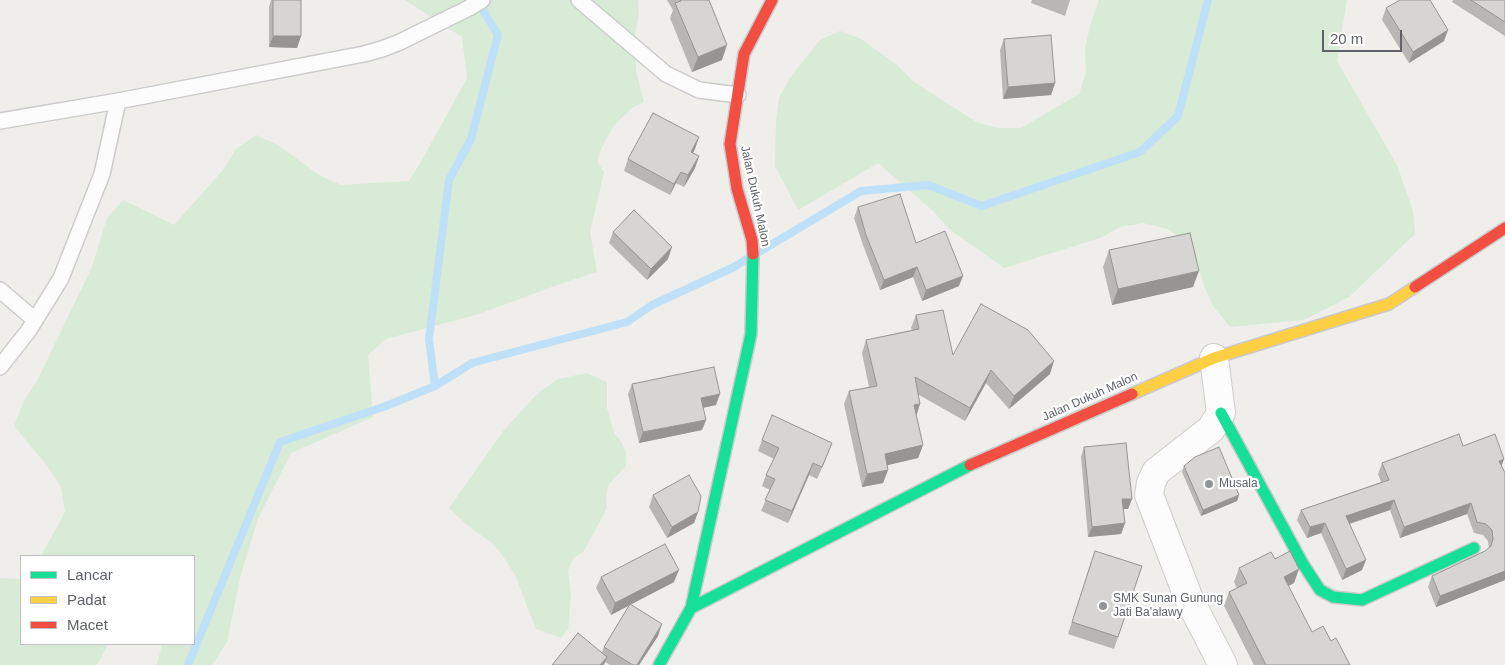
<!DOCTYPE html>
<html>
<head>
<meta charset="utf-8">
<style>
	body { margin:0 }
	#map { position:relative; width:1505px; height:665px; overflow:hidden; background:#efeeea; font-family:Arial,sans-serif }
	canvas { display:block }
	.legend { position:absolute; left:20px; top:555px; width:175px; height:90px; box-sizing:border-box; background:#fff; border:1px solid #bfc1c3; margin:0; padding:6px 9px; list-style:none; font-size:15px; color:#5f6368 }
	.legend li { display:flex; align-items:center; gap:10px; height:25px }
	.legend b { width:25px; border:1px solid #bfc1c3 }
	.scale { position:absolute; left:1322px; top:30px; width:80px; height:22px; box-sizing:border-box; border:2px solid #5f6368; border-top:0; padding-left:6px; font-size:15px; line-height:18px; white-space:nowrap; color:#5f6368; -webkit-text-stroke:4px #fff; paint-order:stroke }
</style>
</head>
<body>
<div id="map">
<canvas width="1505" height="665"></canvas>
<ul class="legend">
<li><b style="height:6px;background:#16e098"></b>Lancar</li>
<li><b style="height:6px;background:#ffcf43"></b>Padat</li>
<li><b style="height:6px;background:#f24e42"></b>Macet</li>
</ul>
<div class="scale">20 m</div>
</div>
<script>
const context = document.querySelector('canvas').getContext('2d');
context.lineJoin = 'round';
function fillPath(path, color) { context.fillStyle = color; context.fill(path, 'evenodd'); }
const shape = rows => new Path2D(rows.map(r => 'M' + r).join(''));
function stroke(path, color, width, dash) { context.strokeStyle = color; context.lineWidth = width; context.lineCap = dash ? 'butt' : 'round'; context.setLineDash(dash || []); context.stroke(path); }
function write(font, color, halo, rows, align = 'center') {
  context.font = font + ' Arial,sans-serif'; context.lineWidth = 4.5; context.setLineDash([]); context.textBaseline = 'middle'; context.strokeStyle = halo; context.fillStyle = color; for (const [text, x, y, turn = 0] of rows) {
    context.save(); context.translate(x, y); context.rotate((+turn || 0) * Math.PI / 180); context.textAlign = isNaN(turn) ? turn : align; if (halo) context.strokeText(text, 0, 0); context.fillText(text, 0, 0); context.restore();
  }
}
fillPath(shape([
	[405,0,638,0,639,14,635,35,636,71,644,102,632,108,614,125,601,149,597,161,604,172,590,232,597,272,560,284,479,314,386,339,368,355,373,417,291,453,258,519,241,574,227,642,212,665,157,665,162,644,194,644,194,556,161,555,160,556,41,556,65,512,61,487,48,467,14,426,24,401,37,381,92,267,107,218,123,200,174,225,223,170,236,149,256,135,278,145,319,175,341,185,409,181,422,160,467,78,462,37],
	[1099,0,1347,0,1337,61,1397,165,1413,211,1415,234,1349,297,1304,320,1230,327,1213,306,1204,286,1197,262,1186,240,1167,229,1143,223,1120,227,1100,238,1004,268,949,229,933,211,878,163,798,210,775,166,776,121,779,98,789,79,820,40,840,31,861,39,897,65,914,82,978,123,999,128,1021,128,1079,94,1086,73,1085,49,1090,26],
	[587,373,607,382,607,408,614,433,621,441,626,453,626,466,609,484,606,496,607,508,584,551,573,559,568,570,571,594,568,629,561,638,536,629,515,575,501,553,492,543,468,526,449,508,504,430,538,393,558,379],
	[0,578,21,579,21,644,108,644,97,665,0,665]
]), '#d8ebd6');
stroke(shape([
	[759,252,861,191,928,185,982,206,1140,152,1178,116,1208,0],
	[435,386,429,339,449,180,471,139,498,35,477,0],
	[188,665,280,442,386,406,435,386,472,363,627,322,652,305,734,267,747,259]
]), '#bfe0f9', 8);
const lane = shape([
	[579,0,666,74,699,90,738,95],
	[0,121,118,101,364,54,382,49,400,42,469,8,482,0],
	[0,290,35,320],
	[0,367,29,330,61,278,102,174,118,101]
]);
const street = shape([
	[1214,358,1221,413,1211,429,1156,472,1151,483,1149,495,1189,599,1223,665]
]);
const fast = shape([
	[1221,413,1303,564,1320,590,1333,597,1362,600,1474,548],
	[691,608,970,465],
	[659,665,691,608,751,334,753,254]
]);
const slow = shape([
	[1132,394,1214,358,1389,304,1415,287]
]);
const jam = shape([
	[753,254,752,240,737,189,730,144,744,54,772,0],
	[1415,287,1505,228],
	[970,465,1132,394]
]);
stroke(lane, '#cbcccc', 18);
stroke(street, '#cbcccc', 30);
stroke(fast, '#cacacb', 14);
stroke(slow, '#cacacb', 14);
stroke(jam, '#cacacb', 14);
stroke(lane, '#fdfcfc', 15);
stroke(street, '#fdfcfc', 28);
stroke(fast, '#16e098', 11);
stroke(slow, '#ffcf43', 11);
stroke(jam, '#f24e42', 11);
fillPath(shape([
	[271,0,301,0,301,36,297,48,269,47,269,7],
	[667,0,709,0,722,60,692,72,670,18,673,10],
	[1032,0,1070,0,1065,16,1031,3],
	[1453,0,1505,0,1505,36,1452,2],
	[1386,8,1444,41,1409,63,1382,20],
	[1004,39,1055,83,1051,95,1003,99,1000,50],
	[699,137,693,153,699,156,695,168,684,187,676,183,670,195,624,171,628,159],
	[858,207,916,243,959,286,922,301,913,277,880,290,863,245,854,218],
	[613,232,668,259,647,280,609,243],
	[1109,250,1193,287,1112,305,1103,267],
	[916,315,953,355,1050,374,1009,409,986,383,965,421,919,395,916,415,923,445,918,458,887,465,888,470,883,483,862,487,844,404,849,391,869,387,862,353,866,340,912,330,911,328],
	[632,384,716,405,703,408,706,420,702,430,639,443,628,394],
	[762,440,832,443,817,479,809,475,788,523,761,511,770,490,762,486,766,475,774,459,758,451],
	[1463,446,1502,466,1505,473,1505,580,1436,607,1428,587,1432,576,1485,551,1489,548,1488,541,1483,535,1474,533,1467,514,1400,538,1390,510,1350,524,1362,570,1342,580,1321,533,1307,538,1297,520,1301,510,1381,482,1378,474,1382,463],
	[1084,447,1132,499,1128,509,1123,509,1125,523,1121,534,1088,537,1081,457],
	[1184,466,1239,495,1237,501,1201,516,1182,472],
	[653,495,698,512,694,523,667,538,649,507],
	[1275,559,1294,583,1288,586,1312,632,1331,641,1350,665,1254,665,1224,606,1229,592,1237,588,1234,582,1239,568],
	[1091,562,1142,566,1114,649,1068,634],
	[601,577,674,582,630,604,658,636,639,665,610,665,605,662,602,652,604,647,629,605,611,615,596,588]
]), '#b8b7b5');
fillPath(shape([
	[1448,30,1444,41,1409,63,1413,52],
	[273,36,301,36,297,48,269,47],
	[727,45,722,60,692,72,698,57],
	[1055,83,1051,95,1003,99,1008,87],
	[699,137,695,149,687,164,691,152],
	[699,156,695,168,684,187,688,175],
	[681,172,676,183,670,195,674,184],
	[672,247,668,259,647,280,651,269],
	[917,267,913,277,880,290,884,280],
	[1199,271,1193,287,1112,305,1118,289],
	[963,276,959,286,922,301,926,290],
	[1054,361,1050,374,1009,409,1014,396],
	[991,370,986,383,965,421,970,408],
	[720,394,716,405,697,409,701,398],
	[920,404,916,417,914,405],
	[706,420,702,430,639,443,643,432],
	[832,443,828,454,817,479],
	[923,445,918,458,880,467,885,454],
	[1504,459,1500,470,1499,461],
	[813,463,809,475,788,523,792,511],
	[888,470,883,483,862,487,867,474],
	[1239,495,1237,501,1201,516,1203,510],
	[1122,499,1132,499,1128,509,1119,509],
	[1394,500,1390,510,1342,526,1346,516],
	[1471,503,1467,514,1400,538,1404,527],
	[698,512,694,523,667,538,672,527],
	[1125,523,1121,534,1088,537,1092,527],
	[1325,523,1321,533,1307,538,1310,527],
	[1366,560,1362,570,1342,580,1346,569],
	[1299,569,1294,583,1278,591,1284,577],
	[679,570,674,582,611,615,615,603],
	[1505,571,1505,580,1436,607,1440,596],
	[662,624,658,636,639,665,637,665],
	[607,657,604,665,600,665]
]), '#969594');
const building = shape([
	[273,0,301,0,301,36,273,36,273,0],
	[680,0,709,0,727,45,698,57,675,3,681,1,680,0],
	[1400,0,1430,0,1448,30,1413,52,1386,8,1400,0],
	[1471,0,1505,0,1505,22,1471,0],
	[1051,35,1055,83,1008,87,1004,39,1051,35],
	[653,113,699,137,691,152,699,156,688,175,681,172,674,184,628,159,653,113],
	[900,194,916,243,945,231,963,276,926,290,917,267,884,280,866,235,858,207,900,194],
	[634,210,672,247,651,269,613,232,634,210],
	[1190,233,1199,271,1118,289,1109,250,1190,233],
	[981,304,1028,330,1054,361,1014,396,991,370,970,408,915,377,920,404,914,405,923,445,885,454,888,470,867,474,849,391,877,386,866,340,919,329,916,315,943,310,953,355,981,304],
	[714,367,720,394,701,398,706,420,643,432,632,384,714,367],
	[772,415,832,443,822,467,813,463,792,511,765,500,775,479,766,475,779,448,762,440,772,415],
	[1459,434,1463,446,1495,434,1504,459,1499,461,1505,473,1505,571,1440,596,1432,576,1485,551,1491,546,1493,539,1492,530,1486,524,1477,522,1471,503,1404,527,1394,500,1346,516,1366,560,1346,569,1325,523,1310,527,1301,510,1389,480,1382,463,1459,434],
	[1126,443,1132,499,1122,499,1125,523,1092,527,1084,447,1126,443],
	[1219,447,1239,495,1203,510,1184,466,1195,457,1219,447],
	[689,475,701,496,698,512,672,527,653,495,689,475],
	[665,544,679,570,615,603,601,577,665,544],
	[1095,551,1142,566,1118,637,1072,622,1095,551],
	[1290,551,1299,569,1284,577,1312,632,1323,626,1331,641,1336,638,1350,665,1266,665,1229,592,1247,583,1239,568,1271,552,1275,559,1290,551],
	[630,604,662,624,637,665,633,665,604,647,630,604],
	[578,633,607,657,600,665,552,665,578,633]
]);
fillPath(building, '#d6d5d3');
stroke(building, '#969594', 1);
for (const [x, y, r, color] of [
	[1209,484,5,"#919496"],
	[1103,606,5,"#919496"]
]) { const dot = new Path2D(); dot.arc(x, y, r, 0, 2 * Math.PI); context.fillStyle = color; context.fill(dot); stroke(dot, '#fff', 2); }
write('12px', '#5f6368', '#fff', [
	["Jalan Dukuh Malon",755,196,78],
	["Jalan Dukuh Malon",1090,397,-24]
]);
write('12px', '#5f6368', '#fff', [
	["Musala",1219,484],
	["SMK Sunan Gunung",1113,599],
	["Jati Ba'alawy",1113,613]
], 'left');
</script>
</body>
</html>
